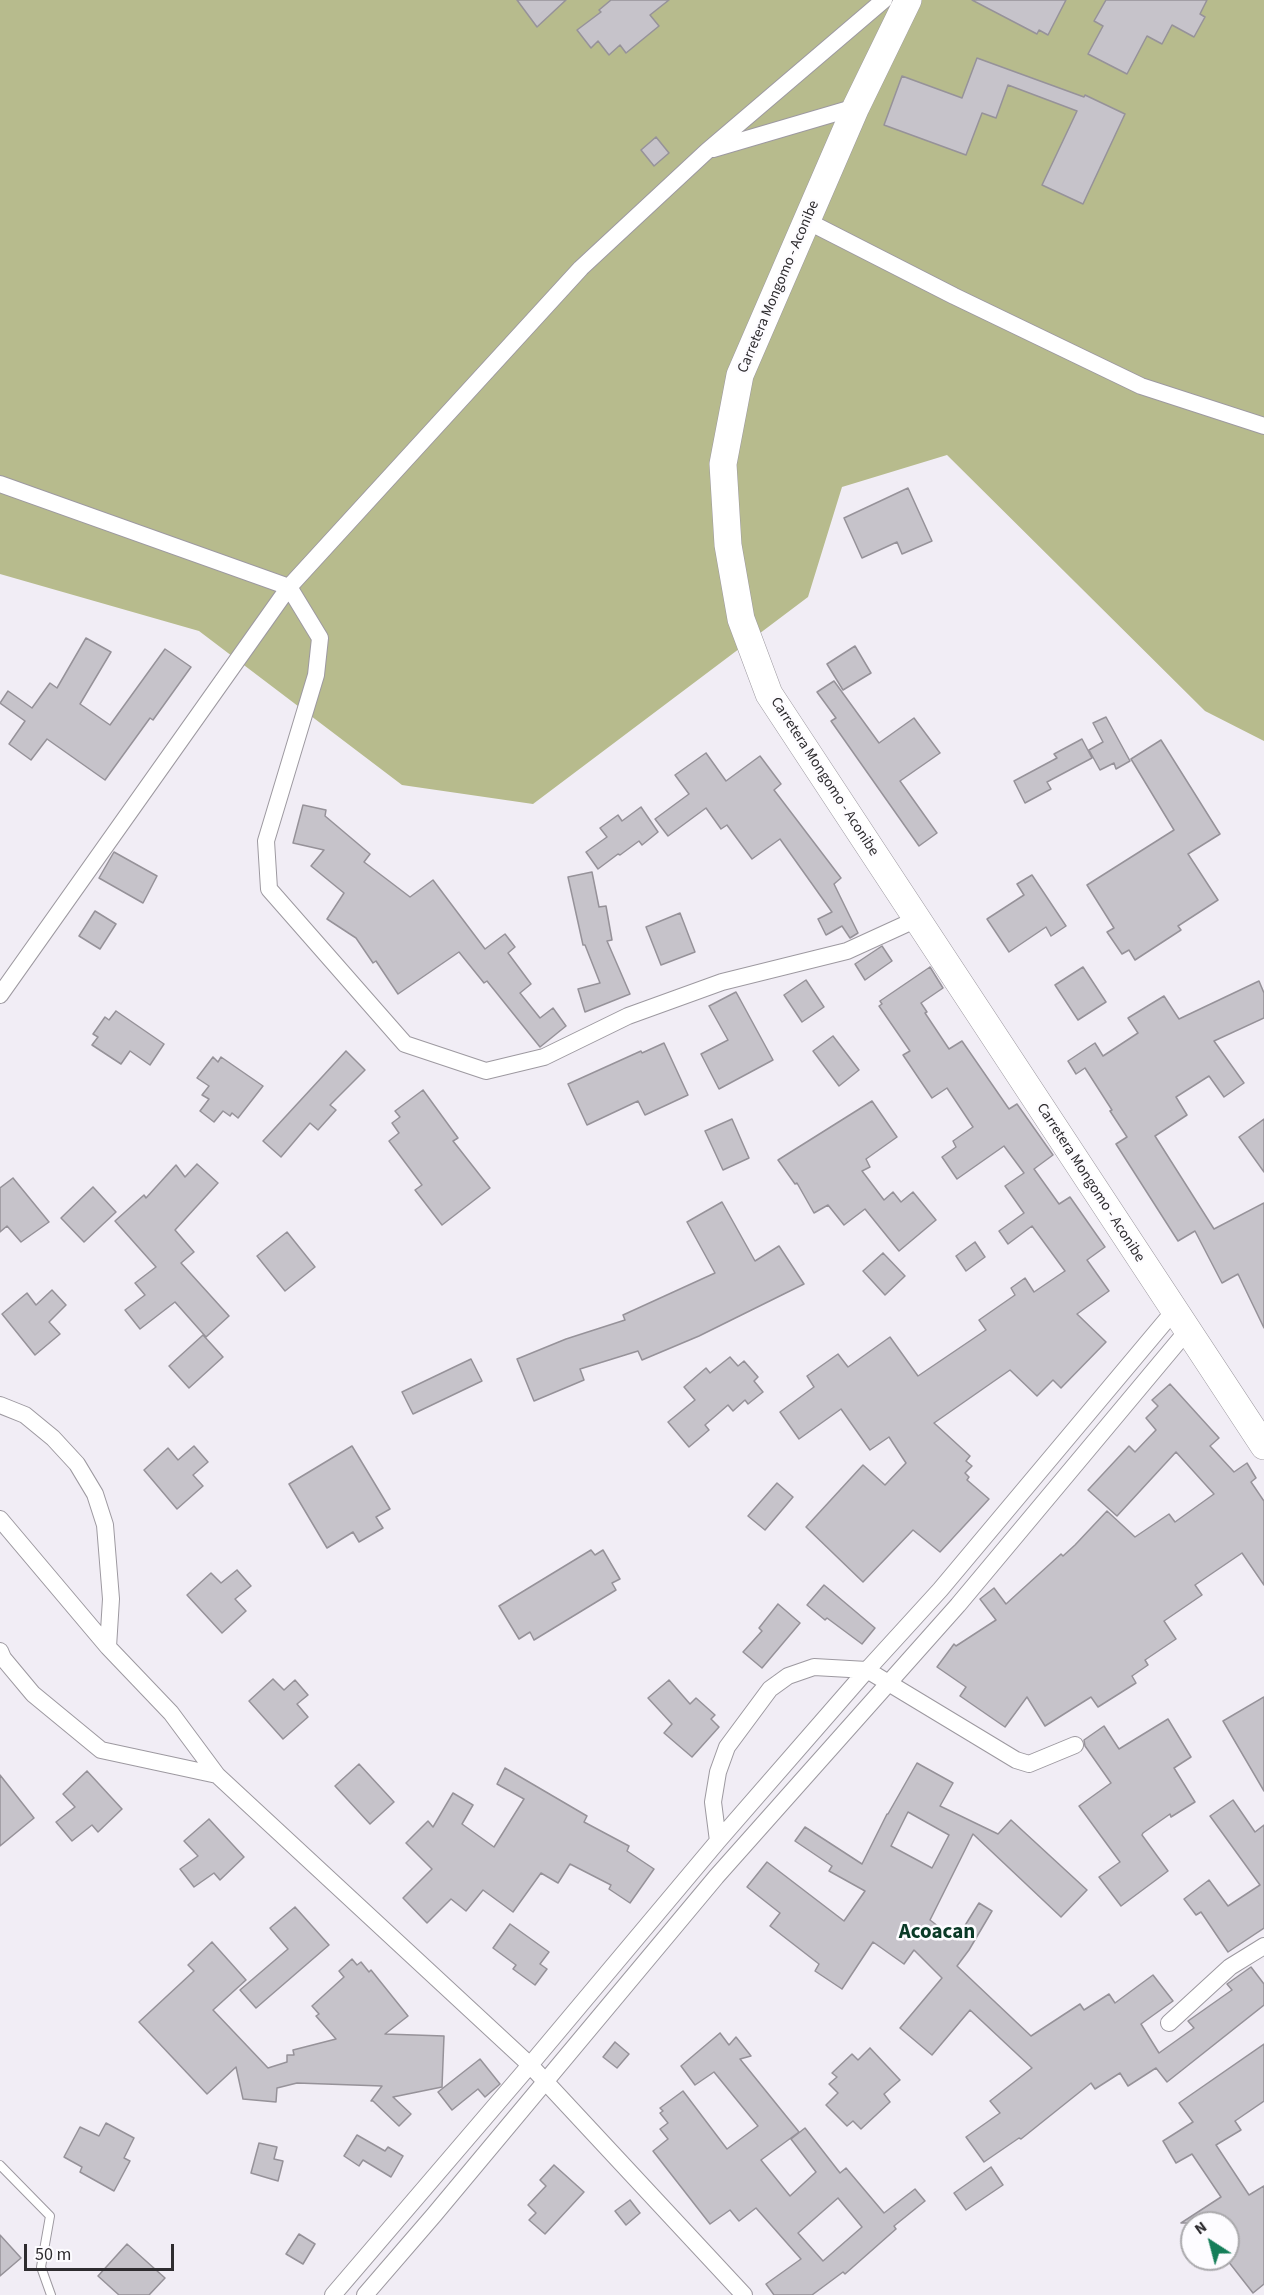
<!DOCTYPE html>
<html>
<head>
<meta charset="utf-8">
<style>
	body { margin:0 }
	#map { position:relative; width:1264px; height:2295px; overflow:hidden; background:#f1edf5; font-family:"Source Sans 3",sans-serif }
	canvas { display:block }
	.north { position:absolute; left:1180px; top:2211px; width:60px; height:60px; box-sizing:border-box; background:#fdfcff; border:2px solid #aaa9ac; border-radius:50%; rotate:324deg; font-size:16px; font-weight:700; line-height:24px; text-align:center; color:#2e2c2f }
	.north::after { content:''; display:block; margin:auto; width:21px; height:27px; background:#157e59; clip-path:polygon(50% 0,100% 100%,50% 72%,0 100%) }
	.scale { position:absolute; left:24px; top:2244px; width:150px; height:27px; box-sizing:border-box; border:3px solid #2e2c2f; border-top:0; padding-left:8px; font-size:18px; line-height:21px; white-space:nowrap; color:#2e2c2f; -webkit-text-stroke:4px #fdfcff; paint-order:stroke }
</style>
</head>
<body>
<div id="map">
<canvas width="1264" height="2295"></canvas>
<div class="north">N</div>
<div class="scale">50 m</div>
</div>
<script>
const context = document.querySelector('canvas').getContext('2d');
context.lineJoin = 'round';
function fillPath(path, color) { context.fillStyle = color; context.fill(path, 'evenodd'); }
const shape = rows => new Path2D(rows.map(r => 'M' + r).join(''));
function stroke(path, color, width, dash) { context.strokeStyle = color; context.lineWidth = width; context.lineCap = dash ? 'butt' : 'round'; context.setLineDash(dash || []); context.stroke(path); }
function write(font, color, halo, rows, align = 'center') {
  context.font = font + ' "Source Sans 3",sans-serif'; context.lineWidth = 5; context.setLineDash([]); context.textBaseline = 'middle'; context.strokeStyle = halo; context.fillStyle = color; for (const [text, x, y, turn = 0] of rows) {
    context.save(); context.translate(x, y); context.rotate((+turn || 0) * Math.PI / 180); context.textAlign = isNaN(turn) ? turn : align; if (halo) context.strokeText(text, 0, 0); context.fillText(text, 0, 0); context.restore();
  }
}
fillPath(shape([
	[0,0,1264,0,1264,741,1205,711,947,455,842,487,808,597,533,804,402,785,199,631,0,574]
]), '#b7bb8d');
const building = shape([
	[517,0,566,0,537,27,517,0],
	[611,0,669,0,650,15,659,26,626,53,620,45,609,55,598,41,591,48,577,30,601,12,599,10,611,0],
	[972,0,1066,0,1048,35,1039,30,1037,34,972,0],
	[1106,0,1207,0,1200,14,1205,17,1194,37,1172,25,1162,44,1147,36,1127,74,1088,54,1103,26,1094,21,1106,0],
	[977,58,1084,97,1085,95,1125,114,1083,204,1042,185,1077,111,1008,85,996,118,982,113,966,155,884,125,902,76,962,98,977,58],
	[656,137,669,153,654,166,641,150,656,137],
	[908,488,932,541,902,554,897,542,862,558,844,518,908,488],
	[86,638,111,652,80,704,110,725,165,649,191,667,153,720,150,718,105,780,47,739,31,760,9,744,25,721,0,703,8,691,32,708,50,683,57,688,86,638],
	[855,646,871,673,843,690,827,664,855,646],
	[834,681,879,743,914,718,940,753,900,781,937,833,919,846,831,721,836,718,817,692,834,681],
	[1106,717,1130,761,1116,769,1114,763,1100,770,1089,750,1103,742,1093,723,1106,717],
	[1082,739,1092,758,1047,782,1051,789,1025,803,1014,781,1057,758,1054,754,1082,739],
	[1161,740,1220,834,1188,854,1218,900,1178,926,1181,930,1135,960,1129,950,1122,954,1107,932,1114,928,1087,885,1174,830,1131,759,1161,740],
	[706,753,726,781,760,756,781,784,774,790,841,878,834,884,858,933,850,938,842,926,826,935,818,919,832,912,780,839,752,859,727,825,721,829,706,808,668,836,655,819,689,794,675,775,706,753],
	[303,805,326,810,325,816,370,854,364,862,410,897,433,880,485,949,505,934,515,947,508,953,531,984,520,993,540,1018,553,1008,566,1026,540,1047,487,981,484,983,459,952,398,994,376,961,373,963,356,938,327,919,344,893,311,866,324,850,293,843,303,805],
	[641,807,658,832,642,845,639,841,620,855,618,854,598,869,586,852,607,837,600,828,618,815,622,821,641,807],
	[114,852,157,876,143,903,99,878,114,852],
	[592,872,599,907,606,906,612,940,607,941,630,994,585,1012,578,989,600,983,585,945,583,945,568,877,592,872],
	[1032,875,1066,926,1051,936,1046,927,1009,952,987,919,1024,895,1017,884,1032,875],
	[95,911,116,924,100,949,79,936,95,911],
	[680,913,695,952,661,965,646,927,680,913],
	[882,946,892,961,865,980,855,964,882,946],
	[930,967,943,988,921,1003,927,1012,925,1013,949,1049,962,1041,1009,1109,1017,1104,1053,1155,1034,1169,1059,1204,1070,1197,1105,1247,1087,1260,1109,1291,1077,1314,1106,1342,1061,1388,1053,1380,1037,1396,1010,1370,934,1423,970,1456,966,1461,972,1466,965,1473,969,1477,967,1480,989,1499,940,1552,913,1530,863,1582,806,1527,863,1465,885,1485,906,1463,889,1437,870,1450,841,1409,799,1439,780,1412,814,1387,807,1376,838,1354,848,1367,890,1337,918,1376,986,1330,979,1320,1015,1295,1011,1288,1025,1278,1034,1292,1065,1271,1032,1226,1008,1244,999,1231,1024,1213,1005,1186,1024,1173,1004,1146,957,1179,942,1157,956,1147,953,1141,973,1127,947,1088,932,1098,903,1055,910,1051,879,1006,882,1004,880,1001,930,967],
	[1083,967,1106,1002,1078,1020,1055,985,1083,967],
	[806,980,824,1007,802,1022,784,995,806,980],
	[1259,981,1264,993,1264,1018,1214,1041,1244,1083,1224,1097,1209,1076,1176,1097,1187,1115,1155,1136,1214,1229,1264,1203,1264,1328,1238,1274,1222,1283,1195,1231,1178,1241,1116,1144,1127,1137,1110,1111,1112,1110,1085,1068,1076,1074,1068,1061,1095,1043,1103,1056,1138,1033,1128,1018,1164,996,1179,1019,1259,981],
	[736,992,773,1060,719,1089,701,1054,728,1040,709,1006,736,992],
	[116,1011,164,1044,150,1065,130,1051,121,1064,92,1045,98,1037,93,1034,105,1017,109,1020,116,1011],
	[833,1036,859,1070,839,1086,813,1051,833,1036],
	[664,1043,688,1095,645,1115,638,1101,587,1125,568,1084,641,1051,642,1053,664,1043],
	[346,1051,365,1070,330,1105,336,1110,318,1130,310,1123,281,1157,263,1141,346,1051],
	[213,1057,218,1062,221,1057,263,1086,238,1118,232,1113,230,1116,223,1111,214,1122,200,1111,209,1099,202,1095,209,1086,197,1078,213,1057],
	[423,1090,458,1138,453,1141,490,1188,442,1225,415,1190,422,1185,389,1141,399,1133,392,1123,400,1117,395,1111,423,1090],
	[872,1101,897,1137,866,1159,870,1167,862,1171,884,1200,893,1192,901,1202,913,1192,936,1220,899,1251,865,1209,844,1225,828,1205,814,1213,797,1183,795,1184,778,1160,872,1101],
	[732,1119,749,1158,723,1170,705,1131,732,1119],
	[1264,1119,1264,1172,1239,1137,1264,1119],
	[197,1164,218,1183,175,1230,194,1252,181,1263,229,1316,206,1337,175,1302,140,1329,125,1310,145,1295,135,1283,156,1267,115,1221,144,1195,146,1198,176,1165,185,1177,197,1164],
	[13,1178,49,1222,21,1242,7,1226,0,1232,0,1188,13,1178],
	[93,1187,116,1212,84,1242,61,1218,93,1187],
	[722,1202,755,1261,779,1246,804,1284,699,1336,642,1360,638,1351,580,1369,584,1380,534,1401,517,1359,566,1339,625,1320,623,1315,715,1273,687,1222,722,1202],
	[287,1232,315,1267,285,1291,257,1256,287,1232],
	[975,1242,985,1257,966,1271,956,1256,975,1242],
	[883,1253,905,1276,885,1295,863,1271,883,1253],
	[52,1290,66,1305,49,1322,60,1334,35,1355,2,1314,27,1293,36,1305,52,1290],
	[203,1335,223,1357,189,1388,169,1366,203,1335],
	[730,1357,738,1366,744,1361,758,1377,754,1381,763,1392,748,1404,745,1400,733,1411,728,1405,705,1425,709,1430,689,1447,668,1422,695,1400,684,1387,706,1368,710,1373,730,1357],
	[471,1359,482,1381,413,1414,402,1392,471,1359],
	[1170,1384,1219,1438,1210,1446,1234,1472,1247,1463,1256,1478,1251,1482,1264,1501,1264,1585,1242,1553,1195,1585,1202,1595,1164,1621,1176,1639,1145,1660,1148,1665,1132,1676,1136,1683,1098,1707,1091,1697,1045,1726,1027,1697,1005,1727,960,1696,966,1687,937,1667,954,1644,956,1646,996,1620,980,1599,994,1588,1006,1604,1061,1554,1063,1556,1075,1545,1107,1511,1135,1537,1169,1514,1175,1522,1214,1494,1176,1452,1117,1516,1088,1490,1129,1446,1135,1452,1156,1430,1146,1418,1158,1406,1152,1400,1170,1384],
	[194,1446,208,1462,193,1475,203,1486,177,1509,144,1470,168,1448,178,1460,194,1446],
	[352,1446,390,1509,376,1517,383,1528,359,1542,353,1532,327,1548,289,1484,352,1446],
	[777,1483,793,1497,765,1530,748,1516,777,1483],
	[591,1550,595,1555,603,1550,620,1579,612,1583,616,1590,534,1640,530,1632,519,1639,499,1606,591,1550],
	[237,1570,251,1586,235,1599,246,1611,222,1633,187,1595,211,1573,221,1583,237,1570],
	[824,1585,875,1628,862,1644,827,1618,825,1620,807,1605,824,1585],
	[778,1604,800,1623,762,1668,743,1652,762,1631,759,1628,778,1604],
	[273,1679,284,1690,295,1680,308,1695,297,1704,308,1717,283,1739,249,1701,273,1679],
	[669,1680,690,1704,696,1698,715,1715,711,1719,719,1727,692,1757,664,1733,672,1724,648,1698,669,1680],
	[1264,1697,1264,1791,1223,1721,1264,1697],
	[1168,1719,1191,1757,1174,1768,1195,1802,1171,1817,1170,1814,1143,1833,1142,1835,1168,1871,1121,1906,1099,1877,1120,1862,1079,1806,1111,1783,1085,1746,1084,1740,1104,1726,1119,1749,1168,1719],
	[917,1763,953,1783,940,1806,998,1834,1011,1820,1087,1890,1061,1917,973,1834,930,1920,956,1940,979,1903,992,1911,969,1950,957,1966,1031,2036,1080,2004,1084,2010,1109,1994,1115,2003,1153,1975,1173,2001,1141,2024,1159,2053,1194,2028,1188,2021,1232,1990,1227,1984,1251,1967,1264,1984,1264,2005,1167,2082,1156,2068,1128,2086,1120,2073,1095,2089,1091,2083,1021,2139,1019,2138,984,2162,966,2137,1000,2113,990,2101,1032,2068,970,2010,932,2055,900,2028,942,1978,914,1950,904,1964,873,1942,842,1989,815,1971,819,1964,770,1926,780,1913,747,1887,767,1862,844,1921,865,1891,829,1871,832,1866,795,1841,805,1827,862,1864,887,1814,888,1814,917,1763],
	[908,1812,949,1835,932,1868,891,1846,908,1812],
	[359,1764,394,1802,370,1824,335,1786,359,1764],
	[505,1768,587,1816,584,1822,629,1846,627,1851,654,1869,630,1903,609,1889,611,1885,570,1864,558,1883,541,1873,513,1912,483,1890,466,1911,451,1899,427,1923,403,1898,432,1869,406,1843,428,1821,433,1827,453,1793,473,1805,462,1824,494,1847,524,1799,497,1784,505,1768],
	[87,1771,122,1809,98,1832,92,1825,72,1841,56,1822,75,1807,63,1794,87,1771],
	[0,1775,34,1818,0,1846,0,1775],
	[1233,1800,1255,1832,1264,1825,1264,1928,1228,1952,1201,1912,1196,1915,1184,1899,1209,1880,1228,1906,1260,1885,1210,1816,1233,1800],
	[209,1819,244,1857,220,1880,214,1873,194,1887,180,1869,198,1856,184,1841,209,1819],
	[295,1907,329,1945,256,2008,240,1990,288,1949,270,1928,295,1907],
	[510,1924,549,1952,540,1964,547,1969,535,1985,513,1969,516,1965,493,1948,510,1924],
	[212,1942,246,1980,213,2010,268,2068,287,2062,287,2055,294,2055,293,2050,336,2039,316,2016,319,2014,312,2006,344,1977,339,1971,352,1959,357,1965,361,1962,369,1972,371,1970,408,2016,385,2034,444,2036,442,2087,393,2097,411,2114,399,2126,373,2101,371,2101,382,2086,297,2083,277,2088,276,2102,243,2099,236,2067,207,2094,139,2022,194,1971,188,1965,212,1942],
	[720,2033,729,2045,736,2037,751,2056,740,2059,799,2132,761,2160,790,2196,816,2172,791,2139,805,2128,840,2173,846,2168,884,2213,915,2189,925,2201,894,2226,896,2229,845,2274,843,2272,812,2295,774,2295,766,2284,801,2259,756,2208,739,2221,730,2210,710,2224,653,2151,668,2139,660,2129,668,2123,660,2113,663,2111,660,2108,683,2091,727,2149,758,2126,714,2072,695,2085,681,2066,720,2033],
	[838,2198,862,2227,823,2261,798,2233,838,2198],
	[615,2042,629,2054,617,2068,603,2057,615,2042],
	[1264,2044,1264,2101,1235,2121,1241,2130,1216,2145,1249,2195,1264,2186,1264,2284,1253,2293,1228,2261,1228,2223,1181,2223,1221,2197,1192,2154,1176,2163,1163,2141,1193,2122,1179,2103,1264,2044],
	[870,2048,900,2080,884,2094,890,2102,861,2129,853,2121,847,2126,826,2105,838,2093,829,2084,837,2077,832,2073,852,2054,858,2060,870,2048],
	[480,2059,500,2084,485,2097,478,2089,452,2110,438,2092,480,2059],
	[106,2123,134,2138,124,2158,130,2161,114,2191,80,2172,82,2167,64,2157,80,2127,99,2136,106,2123],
	[357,2135,385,2151,388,2147,403,2156,391,2177,363,2160,359,2166,344,2156,357,2135],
	[259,2143,277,2147,274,2159,283,2161,278,2181,251,2173,259,2143],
	[554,2165,584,2192,545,2234,529,2220,536,2213,528,2205,546,2186,540,2180,554,2165],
	[991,2167,1003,2185,966,2210,954,2193,991,2167],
	[630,2200,640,2213,626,2225,615,2211,630,2200],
	[299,2234,315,2244,303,2264,286,2254,299,2234],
	[0,2235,21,2258,0,2276,0,2235],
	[127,2244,165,2278,149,2295,119,2295,98,2276,127,2244]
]);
fillPath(building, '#c6c3ca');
stroke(building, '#969299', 1.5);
const service = shape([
	[0,2165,50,2216,41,2267,51,2295]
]);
const minor = shape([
	[713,149,856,107],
	[807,221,954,296,1141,386,1264,426],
	[0,484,289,587,320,638,316,675,266,841,269,889,405,1044,486,1071,544,1057,628,1016,722,982,847,951,917,919],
	[0,995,289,587,581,268,707,151,884,0],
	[0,1405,25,1415,53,1438,77,1464,95,1494,105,1525,111,1599,108,1647],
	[0,1519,108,1647,171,1713,217,1775,530,2065,744,2295],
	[0,1651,3,1658,33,1694,101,1750,217,1775],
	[718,1841,713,1802,718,1772,727,1747,770,1689,788,1676,814,1667,867,1670,1016,1760,1029,1764,1075,1745],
	[1169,2023,1230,1967,1264,1946],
	[333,2295,530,2065,718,1841,867,1670,940,1590,1174,1311],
	[365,2295,434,2215,716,1877,958,1605,1187,1331]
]);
const primary = shape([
	[908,0,856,107,740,375,723,464,728,545,741,619,769,694,1264,1446]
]);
stroke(service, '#9d99a0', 10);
stroke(minor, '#9d99a0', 18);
stroke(primary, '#9d99a0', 28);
stroke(service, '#fff', 8);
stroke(minor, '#fff', 16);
stroke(primary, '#fff', 27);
write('15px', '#2e2c2f', '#fdfcff', [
	["Carretera Mongomo - Aconibe",779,287,-67],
	["Carretera Mongomo - Aconibe",824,777,57],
	["Carretera Mongomo - Aconibe",1090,1183,57]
]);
write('bold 21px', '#0a3a27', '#fdfcff', [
	["Acoacan",937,1933]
]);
</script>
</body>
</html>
